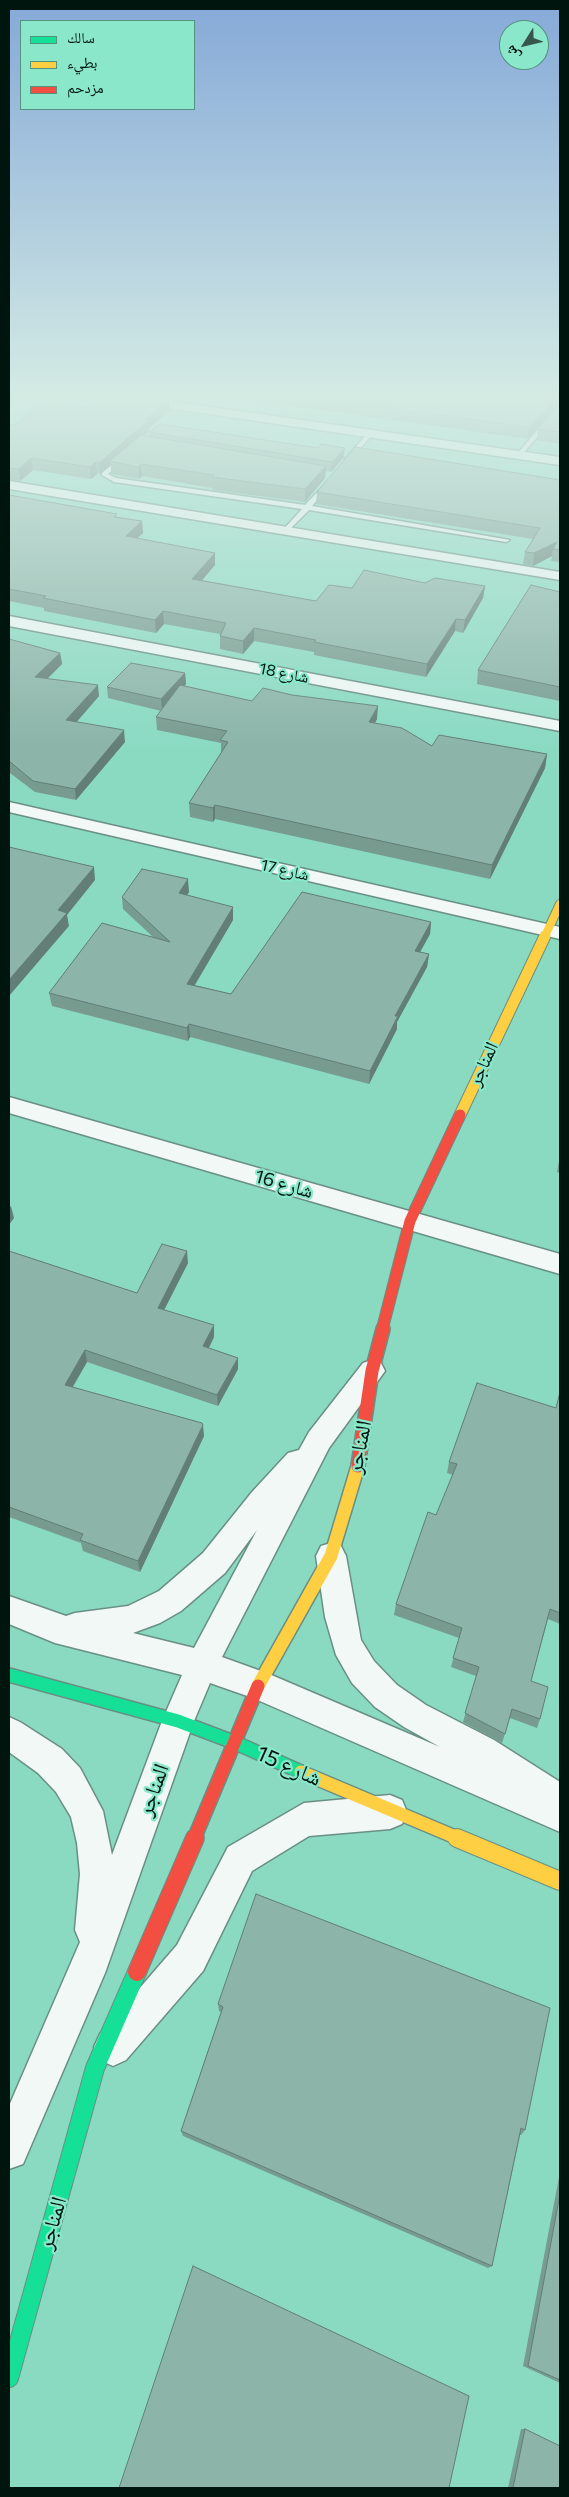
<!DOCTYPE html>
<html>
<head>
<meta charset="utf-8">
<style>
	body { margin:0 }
	#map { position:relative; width:569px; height:2497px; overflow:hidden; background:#9fd2c2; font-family:Commissioner,"Noto Naskh Arabic",sans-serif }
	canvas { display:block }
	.frame { position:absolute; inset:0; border:10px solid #00150d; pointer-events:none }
	.legend { position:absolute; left:20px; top:20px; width:175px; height:90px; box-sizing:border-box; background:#8ae7ca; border:1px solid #53937e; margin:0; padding:6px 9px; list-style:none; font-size:15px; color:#00150d }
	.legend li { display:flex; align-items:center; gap:10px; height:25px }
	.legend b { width:25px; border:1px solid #53937e }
	.north { position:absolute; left:499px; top:20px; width:50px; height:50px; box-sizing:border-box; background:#8ae7ca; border:1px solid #53937e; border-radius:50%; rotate:234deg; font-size:14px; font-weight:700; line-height:20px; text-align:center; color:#00150d }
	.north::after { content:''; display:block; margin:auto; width:18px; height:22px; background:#38574c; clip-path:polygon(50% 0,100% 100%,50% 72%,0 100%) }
</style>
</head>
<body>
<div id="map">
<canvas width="569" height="2497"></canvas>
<div class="frame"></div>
<ul class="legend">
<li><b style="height:6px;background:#16e098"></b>سالك</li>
<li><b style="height:6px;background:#ffcf43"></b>بطيء</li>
<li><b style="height:6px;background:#f24e42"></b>مزدحم</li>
</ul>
<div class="north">ش</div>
</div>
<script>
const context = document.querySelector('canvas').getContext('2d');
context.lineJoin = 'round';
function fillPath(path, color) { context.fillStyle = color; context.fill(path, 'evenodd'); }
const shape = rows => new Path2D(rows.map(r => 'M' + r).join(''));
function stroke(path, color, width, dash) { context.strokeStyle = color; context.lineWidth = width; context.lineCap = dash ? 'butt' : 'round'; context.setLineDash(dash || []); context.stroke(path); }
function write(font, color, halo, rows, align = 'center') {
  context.font = font + ' Commissioner,"Noto Naskh Arabic",sans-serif'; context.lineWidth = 4.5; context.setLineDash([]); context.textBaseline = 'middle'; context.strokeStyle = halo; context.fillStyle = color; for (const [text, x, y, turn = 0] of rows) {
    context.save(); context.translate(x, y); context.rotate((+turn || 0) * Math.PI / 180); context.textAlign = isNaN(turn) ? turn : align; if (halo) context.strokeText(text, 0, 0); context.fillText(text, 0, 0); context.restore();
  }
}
fillPath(shape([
	[9,400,560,400,560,2488,9,2488]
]), '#8adac2');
const lane = shape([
	[560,404,560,410,521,456,517,456,517,454,560,404],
	[369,432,374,433,349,461,345,461,345,459,369,432],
	[123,456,125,457,125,459,108,474,116,478,305,505,328,481,331,483,312,506,510,540,506,542,309,510,287,532,283,530,302,509,114,482,102,475,102,473,123,456]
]);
const street = shape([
	[134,400,162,400,560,457,560,465,140,404,134,400],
	[9,481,560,572,560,580,9,489,9,481],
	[9,616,560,721,560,731,9,626,9,616],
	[9,802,560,927,560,939,9,812,9,802],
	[9,1097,560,1254,560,1274,9,1113,9,1097],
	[372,1360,381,1363,385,1371,329,1448,222,1657,269,1674,440,1747,404,1727,375,1707,352,1683,336,1655,325,1617,316,1556,321,1546,331,1543,341,1546,346,1556,361,1640,374,1661,397,1685,426,1705,494,1740,560,1782,560,1832,253,1698,210,1683,194,1721,105,1973,23,2164,9,2169,9,2106,80,1942,75,1930,80,1874,77,1843,71,1817,56,1792,38,1773,9,1752,9,1717,20,1722,62,1749,80,1768,103,1811,112,1855,162,1721,182,1675,55,1643,9,1624,9,1596,66,1616,75,1613,128,1606,159,1591,203,1553,252,1492,288,1453,299,1450,309,1432,363,1363,372,1360],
	[257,1530,194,1648,133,1633,160,1623,181,1611,225,1573,257,1530],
	[390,1795,402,1800,407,1812,402,1824,390,1829,309,1836,252,1871,203,1971,126,2060,113,2066,100,2060,94,2047,100,2034,177,1945,228,1847,304,1803,390,1795]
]);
const fastFar1 = shape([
	[9,1675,178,1721,236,1743,301,1772]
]);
const fast = shape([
	[9,2378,95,2068,137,1972]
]);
const slowFar3 = shape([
	[544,938,560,904]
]);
const slowFar2 = shape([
	[460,1115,545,936]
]);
const slowFar1 = shape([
	[258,1686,331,1556,358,1466],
	[301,1772,460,1839]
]);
const slow = shape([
	[457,1838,560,1881]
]);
const jamFar2 = shape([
	[382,1330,410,1221,460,1115]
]);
const jamFar1 = shape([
	[358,1466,372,1371,383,1329],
	[194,1839,258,1686]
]);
const jam = shape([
	[137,1972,195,1838]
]);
stroke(lane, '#6a8f84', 3);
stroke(street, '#6a8f84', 3);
stroke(fastFar1, '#6a8f84', 16);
stroke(fast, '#6a8f84', 20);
stroke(slowFar3, '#6a8f84', 10);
stroke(slowFar2, '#6a8f84', 13);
stroke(slowFar1, '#6a8f84', 16);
stroke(slow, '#6a8f84', 20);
stroke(jamFar2, '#6a8f84', 13);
stroke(jamFar1, '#6a8f84', 16);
stroke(jam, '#6a8f84', 20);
fillPath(lane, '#f1f8f6');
fillPath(street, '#f1f8f6');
stroke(fastFar1, '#16e098', 13);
stroke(fast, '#16e098', 18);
stroke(slowFar3, '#ffcf43', 8);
stroke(slowFar2, '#ffcf43', 11);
stroke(slowFar1, '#ffcf43', 13);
stroke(slow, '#ffcf43', 18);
stroke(jamFar2, '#f24e42', 11);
stroke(jamFar1, '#f24e42', 13);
stroke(jam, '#f24e42', 18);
fillPath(shape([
	[98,400,182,400,181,401,169,400,170,410,149,428,149,431,344,457,331,472,326,471,325,478,305,502,213,490,212,488,142,476,139,479,111,474,111,465,100,474,97,474,91,479,33,470,20,481,9,480,9,424,14,425,87,408],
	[149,432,149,436,145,435],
	[250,400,560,400,560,444,537,440,538,429,560,403,560,402,528,439],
	[560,480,560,562,551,561,552,556,533,566,523,564,525,552,533,539,316,504,317,492],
	[9,495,118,517,142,521,143,533,137,538,215,553,215,565,202,580,316,601,352,588,425,583,485,586,483,598,463,633,455,631,426,677,314,655,314,652,254,641,243,654,220,649,220,634,164,624,156,633,44,611,44,608,9,601],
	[560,592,560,701,477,684,478,670],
	[9,639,60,653,62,664,47,679,99,696,76,722,125,742,76,800,35,792,10,773,9,775],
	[185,673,186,684,184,686,252,701,377,719,375,723,432,746,547,754,545,768,490,879,215,819,213,822,190,817,189,803,221,753,221,743,157,730,156,717,161,711,108,698,107,687],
	[189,892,187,895,233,920,195,985,231,994,431,922,430,934,420,952,429,954,427,967,397,1022,397,1029,369,1084,190,1037,188,1041,52,1006,49,993,153,937,123,909,122,897],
	[560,1156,560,1173,557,1172],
	[9,1251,137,1293,188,1263,164,1310,214,1337,209,1348,238,1358,238,1369,218,1406,87,1362,73,1387,204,1436,140,1572,83,1551,81,1543,9,1517],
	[560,1392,560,1624,548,1619,531,1681,540,1719,537,1728,510,1718,502,1743,463,1722,476,1676,451,1667,459,1638,394,1615,396,1604,436,1515,453,1475,447,1473,449,1462,556,1408],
	[218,2004,525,2130,521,2135,520,2135,492,2266,488,2268,183,2136,181,2131,221,2012,219,2011],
	[560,2172,560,2383,523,2366],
	[521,2429,525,2429,560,2488,508,2488]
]), '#789b90');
fillPath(shape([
	[169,400,170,410,149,428,149,431,114,462,110,461,111,465,100,474,99,463,145,420],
	[554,400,560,400,560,402,528,439,529,427],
	[345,448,344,457,331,472,332,462],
	[31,458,33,470,20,481,19,469],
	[96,462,97,474,91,479,90,467],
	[141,464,142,476,139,479,138,467],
	[326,466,325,478,305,502,305,489],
	[142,521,143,533,127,548,126,536],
	[557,542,553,549,552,556,533,566,534,553],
	[215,553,215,565,193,591,192,579],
	[485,586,483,598,463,633,465,620],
	[163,611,164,624,156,633,155,620],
	[456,619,455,631,426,677,427,664],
	[254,628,254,641,243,654,243,641],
	[60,653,62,664,37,689,35,677],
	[185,673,186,684,162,711,161,699],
	[98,685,99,696,68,732,66,720],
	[378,706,377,719,368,735,369,722],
	[124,730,125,742,76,800,75,789],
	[547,754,545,768,490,879,492,865],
	[9,762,10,773,9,775],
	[215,805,215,819,213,822,213,808],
	[94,867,95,880,67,915,69,926,9,996,9,980,58,910],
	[188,879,189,892,180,906,179,893],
	[233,907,233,920,188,996,187,984],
	[431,922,430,934,414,963,415,951],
	[429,954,427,967,397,1022,397,1029,369,1084,370,1071,395,1016],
	[189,1024,190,1037,188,1041,187,1028],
	[11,1206,14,1218,9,1225,9,1209],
	[187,1251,188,1263,159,1320,158,1308],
	[214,1325,214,1337,204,1357,203,1346],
	[85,1350,87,1362,67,1396,65,1385],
	[238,1358,238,1369,218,1406,217,1395],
	[203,1425,204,1436,140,1572,138,1561]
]), '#627e76');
const building = shape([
	[48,400,87,408,98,400,169,400,145,420,149,420,99,463,96,462,90,467,31,458,19,469,9,468,9,424,14,425,48,400],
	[329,400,554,400,529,427,329,400],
	[560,403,560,432,538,429,560,403],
	[160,424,318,448,321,444,345,448,332,462,149,432,160,424],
	[141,435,326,466,305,489,212,477,214,475,141,464,138,467,110,461,141,435],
	[355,447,560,480,560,550,553,549,557,542,534,553,525,552,540,528,317,492,355,447],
	[9,495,117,514,114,517,142,521,126,536,215,553,192,579,316,601,329,585,352,588,364,570,425,583,435,578,485,586,465,620,456,619,427,664,314,642,316,640,254,628,243,641,220,636,226,623,163,611,155,620,43,598,46,596,9,589,9,495],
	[531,585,560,592,560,687,478,670,531,585],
	[9,639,60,653,35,677,98,685,66,720,124,730,75,789,33,781,9,761,9,639],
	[131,663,185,673,161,699,107,687,131,663],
	[180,685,252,701,263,688,292,695,378,706,369,722,402,728,432,746,439,735,547,754,492,865,215,805,213,808,189,803,228,742,220,740,227,731,156,717,180,685],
	[9,847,94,867,58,910,67,913,9,980,9,847],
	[142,869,188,879,179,893,233,907,187,984,231,994,302,892,431,922,415,951,429,954,395,1016,398,1016,370,1071,189,1024,187,1028,49,993,102,923,170,942,122,897,142,869],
	[162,1244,187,1251,158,1308,214,1325,203,1346,238,1358,217,1395,85,1350,65,1385,202,1423,203,1425,138,1561,80,1540,83,1534,9,1507,9,1251,137,1293,162,1244],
	[477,1383,556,1408,560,1392,560,1613,550,1609,531,1681,548,1687,540,1719,512,1709,505,1734,465,1713,479,1667,453,1658,462,1628,396,1604,428,1512,436,1515,457,1464,449,1462,477,1383],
	[256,1894,550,2008,525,2130,521,2128,492,2266,181,2131,223,2007,218,2004,256,1894],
	[560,2194,560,2380,528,2366,560,2194],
	[193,2266,469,2396,449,2488,119,2488,193,2266],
	[525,2429,560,2446,560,2488,513,2488,525,2429]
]);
fillPath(building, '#8cb4a8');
stroke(building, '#627e76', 1);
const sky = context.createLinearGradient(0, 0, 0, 749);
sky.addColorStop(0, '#85a9d8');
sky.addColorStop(0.53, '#d4ebe4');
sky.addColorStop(1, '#d4ebe400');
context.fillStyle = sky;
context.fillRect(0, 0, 569, 749);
write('16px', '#00150d', '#8ae7ca', [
	["شارع 18",284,673,11],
	["شارع 17",285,870,13]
]);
write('19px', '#00150d', '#8ae7ca', [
	["المناجر",483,1064,-65],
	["شارع 16",284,1184,16]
]);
write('22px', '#00150d', '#8ae7ca', [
	["المناجر",359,1447,-79],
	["شارع 15",289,1766,24],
	["المناجر",153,1790,-70],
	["المناجر",52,2223,-74]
]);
</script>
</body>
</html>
